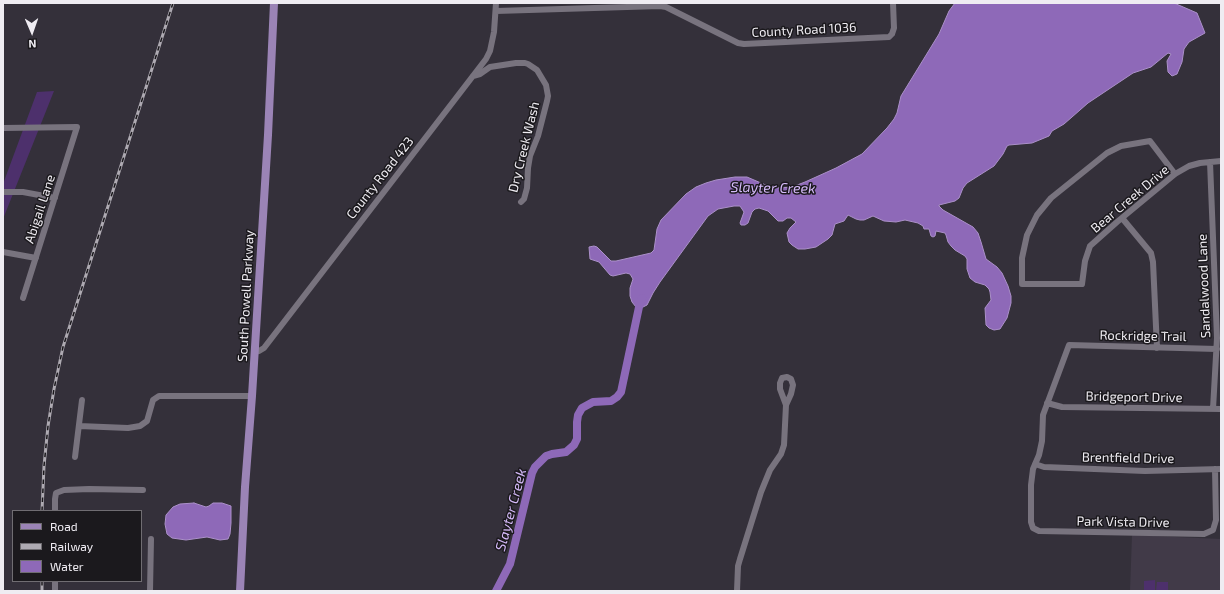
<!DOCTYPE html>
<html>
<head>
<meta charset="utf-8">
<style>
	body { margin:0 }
	#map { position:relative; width:1224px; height:594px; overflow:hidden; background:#34303a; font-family:"Exo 2",sans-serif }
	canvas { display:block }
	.frame { position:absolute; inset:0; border:4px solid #efecf2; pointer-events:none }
	.legend { position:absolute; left:12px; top:510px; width:130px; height:72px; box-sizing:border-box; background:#1b191d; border:1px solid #706d72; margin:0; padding:5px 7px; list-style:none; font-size:12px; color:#efecf2 }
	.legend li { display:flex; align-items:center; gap:8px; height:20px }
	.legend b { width:20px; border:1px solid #706d72 }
	.north { position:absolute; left:12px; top:12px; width:40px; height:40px; -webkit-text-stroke:3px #1b191d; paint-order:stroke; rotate:178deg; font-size:11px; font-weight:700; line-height:16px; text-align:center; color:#efecf2 }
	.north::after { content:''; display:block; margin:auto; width:14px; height:18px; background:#efecf2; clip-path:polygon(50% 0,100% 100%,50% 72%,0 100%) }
</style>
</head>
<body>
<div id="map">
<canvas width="1224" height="594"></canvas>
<div class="frame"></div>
<ul class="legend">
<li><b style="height:5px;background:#9b84b6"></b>Road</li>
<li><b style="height:5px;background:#aeaab2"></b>Railway</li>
<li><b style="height:11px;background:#8e69b8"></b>Water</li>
</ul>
<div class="north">N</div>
</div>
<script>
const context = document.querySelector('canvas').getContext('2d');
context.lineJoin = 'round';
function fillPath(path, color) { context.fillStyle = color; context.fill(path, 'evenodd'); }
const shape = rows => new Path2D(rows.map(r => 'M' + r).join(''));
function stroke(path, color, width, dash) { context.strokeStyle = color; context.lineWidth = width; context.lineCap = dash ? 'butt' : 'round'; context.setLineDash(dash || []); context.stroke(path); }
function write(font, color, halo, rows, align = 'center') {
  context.font = font + ' "Exo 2",sans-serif'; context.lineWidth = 3; context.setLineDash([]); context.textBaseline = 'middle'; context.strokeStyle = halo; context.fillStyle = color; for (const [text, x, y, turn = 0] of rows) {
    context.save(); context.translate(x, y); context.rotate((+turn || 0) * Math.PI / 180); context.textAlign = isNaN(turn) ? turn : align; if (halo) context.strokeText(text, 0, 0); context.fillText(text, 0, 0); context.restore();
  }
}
fillPath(shape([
	[1132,535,1221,539,1221,591,1130,591]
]), '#413a48');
fillPath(shape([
	[54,91,3,219,3,184,37,92],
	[1155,580,1155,591,1144,591,1144,581],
	[1157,582,1168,582,1168,591,1156,591]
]), '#4d306c');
const water = shape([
	[955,3,1174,3,1197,13,1205,33,1189,42,1184,49,1182,62,1177,74,1172,76,1168,72,1167,61,1171,54,1168,53,1151,67,1133,73,1088,103,1064,124,1052,131,1049,136,1032,143,1009,145,1007,146,1003,154,994,166,967,183,963,188,959,198,955,201,939,205,939,206,943,210,973,227,978,233,981,242,986,259,997,267,1002,273,1008,286,1011,296,1011,303,1007,318,1000,329,994,330,989,328,986,325,985,308,991,300,990,292,989,289,985,285,975,282,970,278,967,269,967,259,965,256,955,250,951,246,948,242,946,235,945,233,936,231,935,236,933,237,931,236,929,229,924,229,923,226,918,223,905,220,896,222,884,221,873,216,864,220,860,220,856,219,848,215,844,221,835,224,832,235,828,239,816,247,805,249,798,249,792,245,789,242,787,233,790,228,796,222,791,218,787,218,783,221,778,221,768,211,759,208,755,209,752,212,748,223,745,225,741,225,740,223,744,212,740,206,734,206,718,209,708,216,660,282,653,293,647,305,643,307,636,307,632,302,630,296,630,288,633,279,630,274,626,273,613,276,610,275,599,262,590,259,589,247,594,246,597,247,611,261,616,261,651,253,654,250,657,229,661,220,686,194,696,187,706,183,716,180,735,177,747,177,768,186,779,188,792,187,805,182,836,168,862,154,887,128,894,119,897,113,901,96,939,34,949,11,955,3],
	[194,503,206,507,209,506,213,503,222,503,231,506,231,523,230,534,228,539,220,540,207,537,186,540,172,538,167,534,165,524,166,515,173,507,180,504,194,503]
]);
fillPath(water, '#8e69b8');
stroke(water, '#ab90c9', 1);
stroke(shape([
	[496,591,510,564,532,473,535,467,546,456,552,454,566,452,574,445,577,439,577,422,578,415,582,408,593,402,611,401,617,397,621,392,639,307,642,298]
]), '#8e69b8', 8);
stroke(shape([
	[496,11,660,6,666,7,738,43,744,44,889,37,892,34,894,28,893,3],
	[473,76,480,74,490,67,516,63,525,63,528,64,537,70,546,85,548,96,547,101,538,136,530,156,528,168,527,188,524,199,521,202],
	[3,128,77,127,23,298],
	[1210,162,1217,338,1213,409],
	[1175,174,1150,141,1121,146,1107,153,1051,198,1037,215,1027,235,1022,258,1022,284,1082,284,1085,261,1090,246,1117,222,1175,174,1189,166,1200,163,1221,161],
	[3,192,23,192,55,198],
	[1122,218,1151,253,1153,262,1157,348],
	[3,252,36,258],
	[254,352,259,351,264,348,486,59,490,51,494,32,496,3],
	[1047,403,1062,407,1221,409],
	[79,426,128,428,140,426,147,421,153,400,159,396,252,396],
	[75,457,82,400],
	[1035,464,1044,467,1145,471,1221,469],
	[1215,469,1216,520,1213,530,1204,534,1039,531,1033,528,1031,522,1031,485,1033,469,1039,455,1042,441,1043,415,1069,345,1217,349],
	[55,511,55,499,56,493,64,490,89,489,143,490],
	[55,591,55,581],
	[150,591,151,539],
	[737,591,738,566,740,559,761,492,770,470,781,454,784,445,786,405,780,389,780,383,782,378,787,377,791,379,793,385,791,394,786,405]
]), '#78737e', 6);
stroke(shape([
	[240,591,245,487,252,396,268,135,274,3]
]), '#9b84b6', 8);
const rail = shape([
	[42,511,44,466,48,426,54,389,63,347,173,3],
	[42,581,42,591]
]);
stroke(rail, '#aeaab2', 3);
stroke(rail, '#1b191d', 1.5, [4.5]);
write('13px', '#efecf2', '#1b191d', [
	["County Road 1036",804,30,-3],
	["Dry Creek Wash",524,147,-76],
	["County Road 423",380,178,-52],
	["Bear Creek Drive",1130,199,-40],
	["Abigail Lane",40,209,-72],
	["Sandalwood Lane",1204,286,-92],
	["South Powell Parkway",246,296,-87],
	["Rockridge Trail",1143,336,1],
	["Bridgeport Drive",1134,397,1],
	["Brentfield Drive",1128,458,1],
	["Park Vista Drive",1123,522,1]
]);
write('italic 14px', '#d5baf9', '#1b191d', [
	["Slayter Creek",773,188,1],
	["Slayter Creek",511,510,-75]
]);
</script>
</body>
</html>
